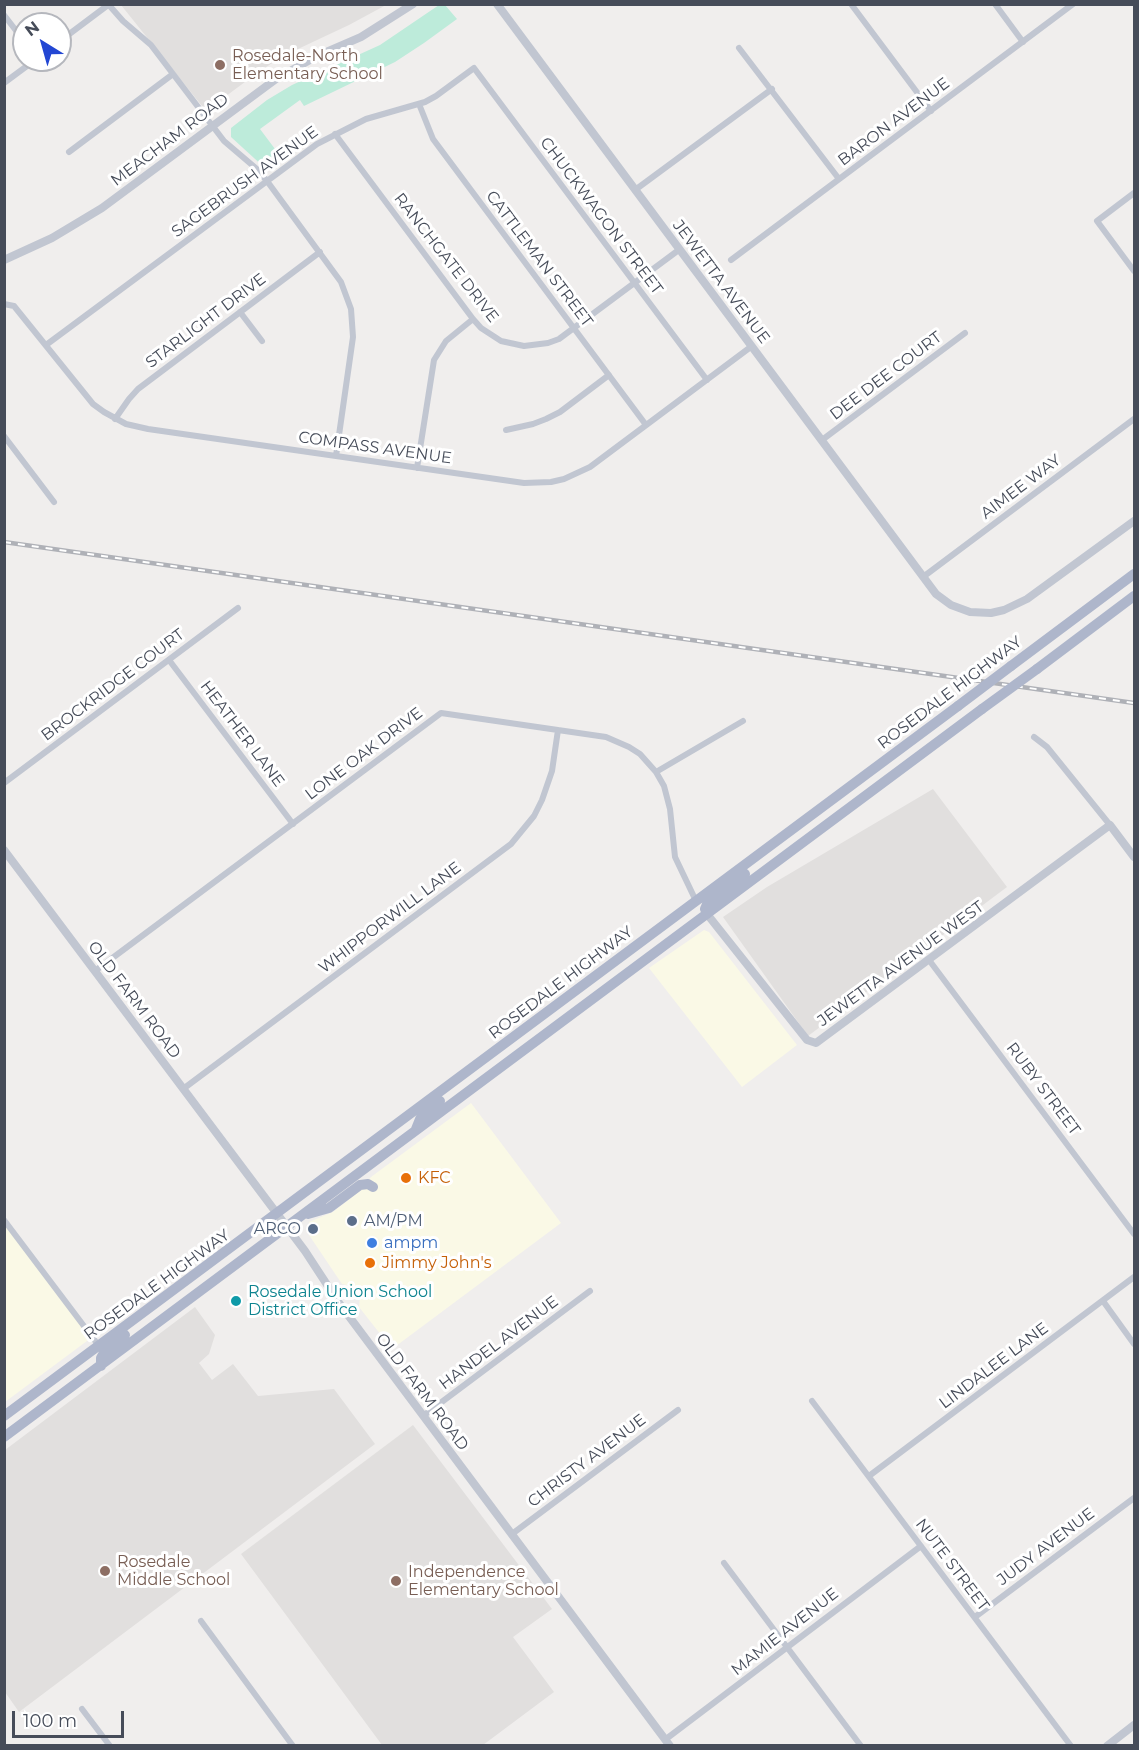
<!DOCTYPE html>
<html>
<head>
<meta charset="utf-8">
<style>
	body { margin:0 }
	#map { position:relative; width:1139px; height:1750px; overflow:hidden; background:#f0eeed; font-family:Montserrat,sans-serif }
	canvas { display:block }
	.frame { position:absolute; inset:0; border:6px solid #464c59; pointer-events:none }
	.north { position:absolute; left:12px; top:12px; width:60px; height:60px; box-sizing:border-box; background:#fff; border:2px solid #b5b7bd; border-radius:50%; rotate:323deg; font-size:16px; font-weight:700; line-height:24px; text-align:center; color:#464c59 }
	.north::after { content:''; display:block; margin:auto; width:21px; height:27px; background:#2347d3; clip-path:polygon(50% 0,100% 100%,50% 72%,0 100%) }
	.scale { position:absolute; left:12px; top:1711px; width:112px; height:27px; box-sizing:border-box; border:3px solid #464c59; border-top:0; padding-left:8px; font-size:18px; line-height:21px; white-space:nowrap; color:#464c59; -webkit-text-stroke:4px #fff; paint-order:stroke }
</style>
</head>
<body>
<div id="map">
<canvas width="1139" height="1750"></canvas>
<div class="frame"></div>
<div class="north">N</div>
<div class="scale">100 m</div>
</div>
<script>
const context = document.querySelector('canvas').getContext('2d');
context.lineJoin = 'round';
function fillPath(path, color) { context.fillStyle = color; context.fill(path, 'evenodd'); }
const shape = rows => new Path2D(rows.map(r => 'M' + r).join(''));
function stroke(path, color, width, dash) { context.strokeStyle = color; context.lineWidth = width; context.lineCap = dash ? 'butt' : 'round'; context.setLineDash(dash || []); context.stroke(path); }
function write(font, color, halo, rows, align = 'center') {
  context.font = font + ' Montserrat,sans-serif'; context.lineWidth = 6; context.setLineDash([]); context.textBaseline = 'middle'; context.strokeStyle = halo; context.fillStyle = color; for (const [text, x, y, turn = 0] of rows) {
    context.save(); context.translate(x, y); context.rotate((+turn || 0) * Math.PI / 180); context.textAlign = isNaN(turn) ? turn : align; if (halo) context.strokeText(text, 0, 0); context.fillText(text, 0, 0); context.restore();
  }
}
fillPath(shape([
	[704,930,709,932,797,1045,742,1087,649,968],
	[471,1103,561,1223,392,1349,359,1307,360,1297,351,1286,342,1284,309,1235,309,1222,333,1212,360,1191,371,1177],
	[4,1221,91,1338,5,1402,4,1402]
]), '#faf9e6');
fillPath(shape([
	[121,5,386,5,349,25,283,56,257,73,206,111],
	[933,789,1007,887,808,1036,723,917,767,887],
	[195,1307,215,1335,209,1354,199,1363,212,1380,233,1364,258,1396,334,1389,375,1444,19,1712,5,1692,5,1450],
	[413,1425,552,1609,513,1637,554,1692,483,1745,382,1745,241,1554]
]), '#e1dfde');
fillPath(shape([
	[439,5,445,5,457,19,424,43,395,62,304,106,300,100,260,129,281,157,266,169,231,137,231,128,267,100,292,85,380,45]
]), '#bdebda');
stroke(shape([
	[108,4,123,21,151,45,224,141,258,170,267,181,341,282,351,309,353,337,336,456],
	[851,4,931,111],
	[995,4,1023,42],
	[4,15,24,41],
	[60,41,108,5],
	[739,48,839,179],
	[4,83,35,60],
	[419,104,433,139,646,425],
	[335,134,473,319,481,328,501,341,524,346,548,343,559,339,680,249],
	[69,152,173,74],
	[635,190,772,89],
	[1134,193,1097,221,1134,271],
	[731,260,1073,4],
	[4,304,14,306,93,404,104,412,126,424,148,429,524,483,551,482,564,479,590,467,752,346],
	[240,312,262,341],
	[46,345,317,144,366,119,425,102,436,96,474,68,707,380],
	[115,419,129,399,138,389,320,252],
	[506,430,533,424,546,419,560,412,609,375],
	[4,436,54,502],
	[822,440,965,333],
	[417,468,434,360,446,341,473,319],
	[923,577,1134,419],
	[169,660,293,824],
	[1034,737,1047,747,1110,825],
	[656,772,743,721],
	[4,783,238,608],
	[929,960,1134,1234],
	[95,971,441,713,606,737,629,747,640,754,656,772,664,786,670,809,675,857,696,901],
	[183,1089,511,844,534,816,542,800,552,771,558,730],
	[4,1220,99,1346],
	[1103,1301,1134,1344],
	[812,1401,1071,1746],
	[423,1416,590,1291],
	[869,1476,1134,1277],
	[512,1534,678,1410],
	[724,1563,861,1746],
	[975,1617,1134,1498],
	[201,1621,293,1746],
	[82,1709,110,1746],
	[666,1739,921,1546]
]), '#c1c6d1', 6);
stroke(shape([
	[497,4,936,594,951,605,970,612,991,613,1004,610,1027,599,1134,521],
	[4,260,52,238,102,208,276,79,317,56,361,37,413,4],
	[4,850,305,1251,339,1303,670,1746],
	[707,914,807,1040,816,1043,1110,825,1134,857],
	[1107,1746,1134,1725]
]), '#c1c6d1', 8);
stroke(shape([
	[1011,666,1134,574],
	[1037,669,1134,596],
	[707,914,705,909,708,902,745,874],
	[416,1129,420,1119,440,1101],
	[308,1214,329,1208,360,1185,368,1184,373,1187],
	[101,1366,101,1358,105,1351,125,1335],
	[4,1416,958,706],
	[4,1437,982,709]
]), '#aeb6cb', 10);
const rail = shape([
	[4,542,1134,703]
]);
stroke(rail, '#afb1b7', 4.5);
stroke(rail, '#fff', 2, [7]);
stroke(shape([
	[958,706,1011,666],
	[982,709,1037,669]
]), '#aeb6cb', 10);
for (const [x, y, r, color] of [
	[220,65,6,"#8d6e63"],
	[406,1178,6,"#e8710a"],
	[352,1221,6,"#5c6f8a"],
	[313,1229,6,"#5c6f8a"],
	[372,1243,6,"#3f7fe0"],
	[370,1263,6,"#e8710a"],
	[236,1301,6,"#0f9aa8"],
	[105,1571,6,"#8d6e63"],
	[396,1581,6,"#8d6e63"]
]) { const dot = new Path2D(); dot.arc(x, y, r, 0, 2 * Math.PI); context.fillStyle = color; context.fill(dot); stroke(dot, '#fff', 2); }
write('16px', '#785e54', '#fff', [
	["Rosedale-North",232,56],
	["Elementary School",232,74],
	["Rosedale",117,1562],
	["Middle School",117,1580],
	["Independence",408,1572],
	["Elementary School",408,1590]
], 'left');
write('16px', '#464c59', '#fff', [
	["BARON AVENUE",894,122,-37],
	["MEACHAM ROAD",170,140,-37],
	["SAGEBRUSH AVENUE",245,182,-36],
	["CHUCKWAGON STREET",601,216,53],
	["RANCHGATE DRIVE",446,258,52],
	["CATTLEMAN STREET",539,259,53],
	["JEWETTA AVENUE",721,282,53],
	["STARLIGHT DRIVE",206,321,-37],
	["DEE DEE COURT",886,376,-37],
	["COMPASS AVENUE",375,448,8],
	["AIMEE WAY",1021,487,-37],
	["BROCKRIDGE COURT",113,685,-37],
	["ROSEDALE HIGHWAY",950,693,-37],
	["HEATHER LANE",242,734,53],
	["LONE OAK DRIVE",364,754,-37],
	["WHIPPORWILL LANE",390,918,-37],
	["JEWETTA AVENUE WEST",901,964,-36],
	["ROSEDALE HIGHWAY",561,983,-37],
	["OLD FARM ROAD",134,1000,53],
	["RUBY STREET",1043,1089,53],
	["ROSEDALE HIGHWAY",157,1285,-36],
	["HANDEL AVENUE",499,1343,-37],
	["LINDALEE LANE",994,1366,-37],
	["OLD FARM ROAD",422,1392,53],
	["CHRISTY AVENUE",587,1461,-37],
	["JUDY AVENUE",1046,1547,-37],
	["NUTE STREET",952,1565,53],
	["MAMIE AVENUE",785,1632,-38]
]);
write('16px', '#c56008', '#fff', [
	["KFC",418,1178],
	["Jimmy John's",382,1263]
], 'left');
write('16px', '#4e5e75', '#fff', [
	["AM/PM",364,1221],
	["ARCO",301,1229,"right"]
], 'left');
write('16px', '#366cbe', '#fff', [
	["ampm",384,1243]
], 'left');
write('16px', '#0d838f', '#fff', [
	["Rosedale Union School",248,1292],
	["District Office",248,1310]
], 'left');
</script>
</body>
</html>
